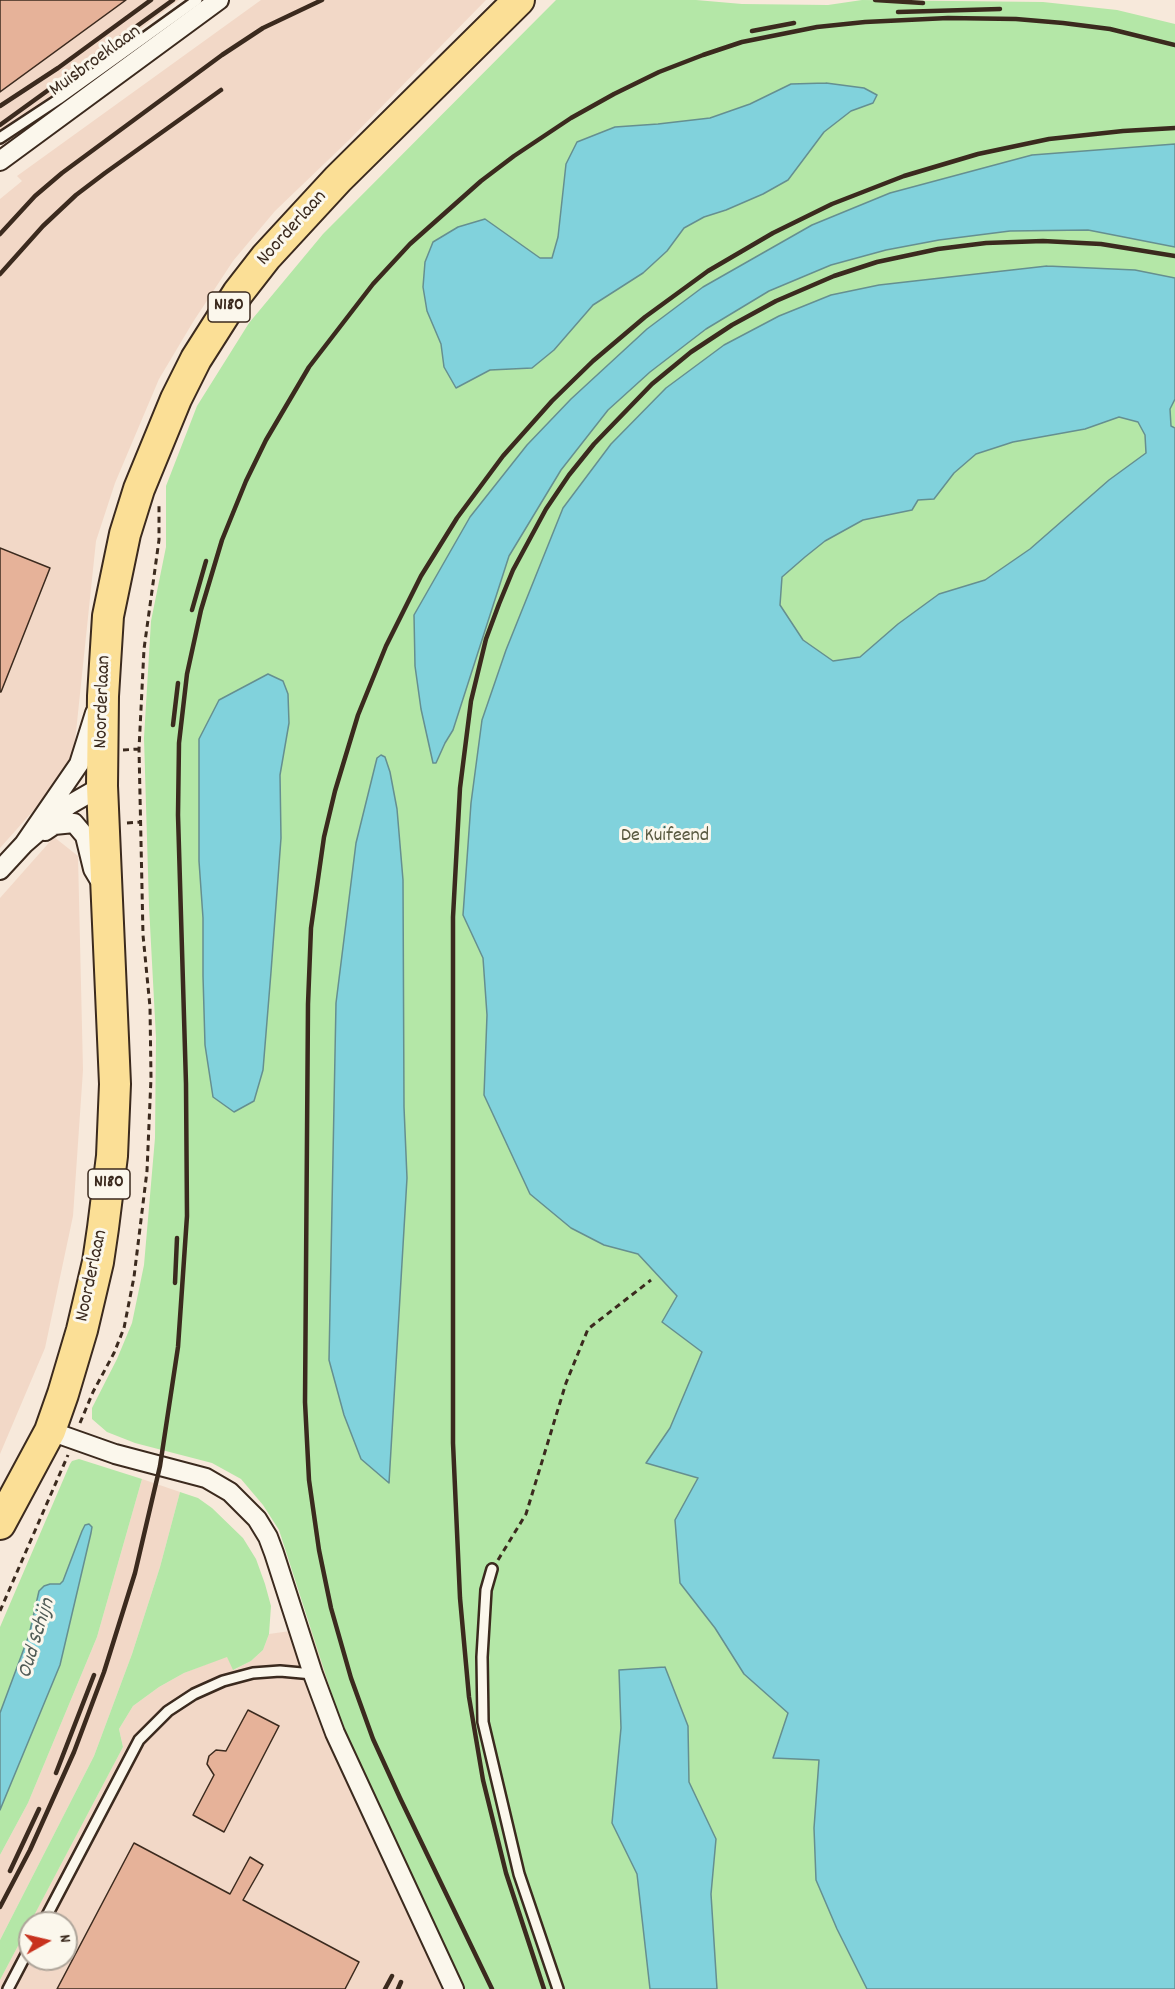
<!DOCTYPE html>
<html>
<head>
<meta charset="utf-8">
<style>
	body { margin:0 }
	#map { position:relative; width:1175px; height:1989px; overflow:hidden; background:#f7e9db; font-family:Dekko,sans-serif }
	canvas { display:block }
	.north { position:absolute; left:18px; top:1911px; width:60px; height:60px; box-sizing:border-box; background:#fbf7ec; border:2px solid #aea59a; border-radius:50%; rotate:82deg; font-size:16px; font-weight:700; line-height:24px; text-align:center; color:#3b2a1e }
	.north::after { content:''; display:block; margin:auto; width:21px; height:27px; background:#c8321e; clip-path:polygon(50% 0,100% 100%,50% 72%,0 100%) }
</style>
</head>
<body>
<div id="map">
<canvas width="1175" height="1989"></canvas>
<div class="north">N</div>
</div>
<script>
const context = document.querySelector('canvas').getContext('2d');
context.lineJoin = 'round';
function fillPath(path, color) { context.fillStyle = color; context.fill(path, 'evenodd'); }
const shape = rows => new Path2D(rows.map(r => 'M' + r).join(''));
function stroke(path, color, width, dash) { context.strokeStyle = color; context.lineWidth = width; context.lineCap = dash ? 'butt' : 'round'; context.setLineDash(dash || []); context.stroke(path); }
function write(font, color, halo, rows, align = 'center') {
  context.font = font + ' Dekko,sans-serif'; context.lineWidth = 6; context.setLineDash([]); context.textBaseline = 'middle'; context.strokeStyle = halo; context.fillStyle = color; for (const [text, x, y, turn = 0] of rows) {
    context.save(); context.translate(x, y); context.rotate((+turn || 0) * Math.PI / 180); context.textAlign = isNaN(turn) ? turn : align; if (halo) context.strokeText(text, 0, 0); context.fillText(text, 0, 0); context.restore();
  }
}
fillPath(shape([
	[0,0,179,0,0,134],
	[261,0,486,0,349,140,275,211,233,261,193,322,159,379,115,483,96,541,74,751,59,782,0,848,0,199,22,181,17,176],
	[54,837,78,856,83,1070,73,1216,45,1348,0,1454,0,898],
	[142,1479,180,1492,160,1567,132,1654,94,1756,0,1940,0,1855,28,1803,97,1637],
	[311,1628,344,1732,463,1989,0,1989,0,1980,30,1923,30,1959,66,1959,66,1923,30,1923,123,1747,119,1729,133,1706,159,1687,184,1673,227,1656,234,1670,251,1661,263,1650,269,1634]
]), '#f2d8c7');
fillPath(shape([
	[556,0,696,0,742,4,828,5,862,0,1043,2,1117,10,1175,24,1175,1989,463,1989,344,1732,279,1530,263,1505,241,1479,212,1463,135,1443,107,1432,92,1419,92,1408,117,1359,132,1323,144,1265,155,1138,156,1038,149,906,144,738,151,621,166,547,166,486,197,406,249,323,323,234],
	[79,1459,142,1479,97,1637,28,1803,0,1855,0,1627,70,1464,72,1461],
	[180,1492,198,1498,212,1508,243,1538,256,1559,265,1584,271,1606,269,1634,263,1650,251,1661,233,1670,227,1657,184,1673,159,1687,133,1706,119,1729,123,1747,0,1980,0,1940,94,1756,132,1654,160,1567]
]), '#b4e7a7');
const water = shape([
	[826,83,864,88,877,95,873,103,851,111,824,132,788,180,763,194,726,210,704,217,684,228,667,251,643,273,593,305,554,350,532,368,490,370,456,388,444,367,441,344,427,311,423,287,425,262,433,242,458,227,485,219,540,258,552,258,558,237,566,164,577,142,615,127,658,124,710,118,750,104,791,84,826,83],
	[1175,144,1175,247,1088,230,1010,231,939,240,886,250,831,265,769,291,706,329,650,372,608,410,561,470,509,556,453,730,445,743,436,763,433,763,421,709,415,666,414,615,470,517,527,445,571,399,647,329,703,287,812,225,890,193,1032,155,1175,144],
	[1047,266,1135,270,1175,278,1175,399,1170,409,1171,426,1175,428,1175,1989,867,1989,837,1929,816,1880,814,1828,819,1760,773,1758,788,1713,744,1674,715,1628,680,1583,675,1520,698,1478,646,1463,670,1428,702,1352,662,1322,677,1296,638,1254,604,1245,571,1228,530,1194,484,1095,487,1015,483,958,463,915,471,803,482,720,506,650,563,508,611,444,666,388,724,345,779,316,831,295,879,285,1047,266],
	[1119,417,1138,422,1145,435,1146,453,1109,480,1030,549,985,580,939,594,898,624,860,657,833,661,803,640,780,605,782,577,805,557,825,541,863,520,912,510,918,500,934,499,954,473,976,454,1013,442,1085,429,1119,417],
	[268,674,283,681,288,694,289,723,280,775,281,838,271,972,263,1070,254,1101,234,1112,213,1097,205,1045,203,976,203,918,199,861,199,739,219,700,268,674],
	[381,755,385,757,390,772,397,809,403,880,404,1107,407,1178,389,1483,361,1459,344,1415,329,1360,336,1003,356,843,377,758,381,755],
	[89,1524,92,1527,91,1533,60,1665,0,1810,0,1713,29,1635,39,1591,44,1586,50,1584,60,1584,63,1581,82,1531,85,1525,89,1524],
	[665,1667,688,1726,689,1782,716,1839,711,1894,717,1989,650,1989,637,1874,612,1823,621,1728,619,1670,665,1667]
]);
fillPath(water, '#81d2dc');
stroke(water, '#658f90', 1.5);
const building = shape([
	[0,0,126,0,0,92,0,0],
	[0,548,50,568,1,692,0,692,0,548],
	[248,1710,279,1726,224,1832,193,1815,214,1775,207,1764,209,1756,216,1750,226,1751,248,1710],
	[134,1843,230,1894,250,1857,263,1865,243,1900,359,1962,345,1989,57,1989,134,1843]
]);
fillPath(building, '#e6b299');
stroke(building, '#3b2a1e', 1.5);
const service = shape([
	[0,138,59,99,197,0],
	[492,1569,486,1590,482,1657,483,1722,519,1874,558,1989],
	[43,1923,139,1740,168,1711,194,1694,223,1681,253,1673,280,1671,313,1674],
	[8,1989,30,1947]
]);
const minor = shape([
	[0,161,219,0],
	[45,831,54,825,74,823,85,836,93,869,99,879],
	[24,844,79,764,95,713],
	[0,870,24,844,69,805,102,786],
	[50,1431,115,1454,206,1478,230,1492,257,1519,268,1537,274,1553,313,1674,335,1733,454,1989]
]);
const primary = shape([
	[0,1524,50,1431,63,1394,82,1330,98,1262,103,1228,112,1156,115,1084,102,786,103,696,108,616,125,534,139,489,176,399,196,359,238,293,266,257,338,179,519,0]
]);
stroke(service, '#3b2a1e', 14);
stroke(minor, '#3b2a1e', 22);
stroke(primary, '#3b2a1e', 34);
stroke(shape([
	[123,750,139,749],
	[127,823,140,822],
	[80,1423,93,1392,114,1353,124,1328,134,1277,147,1171,151,1078,150,1007,143,935,139,749,144,649,159,540,159,504],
	[498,1560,526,1514,566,1383,588,1329,651,1280],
	[0,1611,68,1455]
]), '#3b2a1e', 3, [6, 4.5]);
stroke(service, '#fbf7ec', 9);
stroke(minor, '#fbf7ec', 18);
stroke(primary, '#fbdf96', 30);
stroke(shape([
	[875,0,923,3],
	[898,12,1000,9],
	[752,31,794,23],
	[0,106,58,68,151,0],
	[0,125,173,0],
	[0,234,35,196,62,173,222,55,263,28,322,0],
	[0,274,43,226,76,195,105,173,221,90],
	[192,610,206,561],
	[173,725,178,683],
	[175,1283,177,1238],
	[56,1773,94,1675],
	[10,1871,39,1809],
	[0,1907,30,1850,74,1752,104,1672,135,1573,160,1466,178,1347,187,1216,186,1084,178,815,179,743,187,674,201,610,222,540,246,481,266,440,309,367,373,284,410,244,481,181,514,156,571,118,614,94,659,72,703,55,742,42,817,27,865,22,948,18,1016,19,1063,23,1110,29,1175,45],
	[385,1989,392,1976],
	[398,1989,401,1982],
	[492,1989,400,1798,373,1739,351,1678,331,1608,319,1550,309,1480,305,1402,308,1004,311,928,324,837,335,791,358,715,386,646,421,576,457,518,503,456,552,401,593,361,645,317,708,271,773,233,832,204,904,176,978,154,1049,139,1123,131,1175,128],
	[544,1989,506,1873,483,1780,469,1697,460,1598,453,1443,453,917,460,788,471,701,486,639,499,604,513,570,546,509,569,475,594,444,652,384,691,352,732,325,776,301,834,276,877,262,938,249,986,243,1043,241,1101,244,1175,256]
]), '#3b2a1e', 4.5);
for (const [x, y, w] of [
	[229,307,42],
	[109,1184,42]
]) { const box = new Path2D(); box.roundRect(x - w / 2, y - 15, w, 30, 4.5); context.fillStyle = '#fbf7ec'; context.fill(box); stroke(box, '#3b2a1e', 1.5); }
write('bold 18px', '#3b2a1e', null, [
	["N180",229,307],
	["N180",109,1184]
]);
write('20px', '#3b2a1e', '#fbf7ec', [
	["Muisbroeklaan",96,62,-36],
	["Noorderlaan",293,229,-48],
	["Noorderlaan",104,702,-88],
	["Noorderlaan",93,1276,-78]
]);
write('20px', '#595940', '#fbf7ec', [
	["De Kuifeend",665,837]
]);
write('italic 21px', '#505c57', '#fbf7ec', [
	["Oud Schijn",38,1639,-73]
]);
</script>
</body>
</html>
